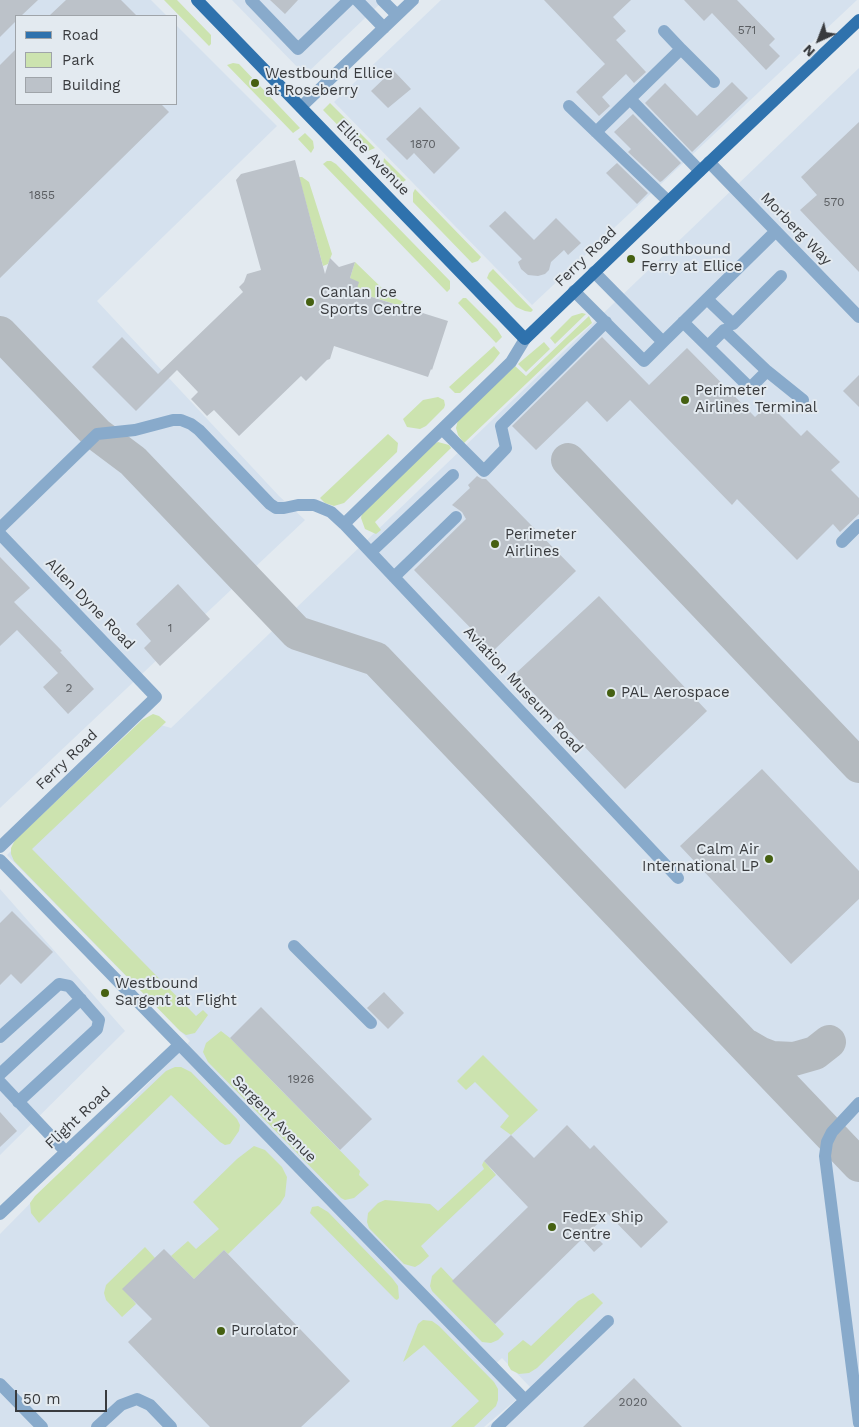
<!DOCTYPE html>
<html>
<head>
<meta charset="utf-8">
<style>
	body { margin:0 }
	#map { position:relative; width:859px; height:1427px; overflow:hidden; background:#e3eaf0; font-family:"Work Sans",sans-serif }
	canvas { display:block }
	.legend { position:absolute; left:15px; top:15px; width:162px; height:90px; box-sizing:border-box; background:#e3eaf0; border:1px solid #9fa4a9; margin:0; padding:6px 9px; list-style:none; font-size:15px; color:#393b3e }
	.legend li { display:flex; align-items:center; gap:10px; height:25px }
	.legend b { width:25px; border:1px solid #9fa4a9 }
	.north { position:absolute; left:794px; top:15px; width:50px; height:50px; -webkit-text-stroke:4px #e3eaf0; paint-order:stroke; rotate:223deg; font-size:14px; font-weight:700; line-height:20px; text-align:center; color:#393b3e }
	.north::after { content:''; display:block; margin:auto; width:18px; height:22px; background:#393b3e; clip-path:polygon(50% 0,100% 100%,50% 72%,0 100%) }
	.scale { position:absolute; left:15px; top:1390px; width:92px; height:22px; box-sizing:border-box; border:2px solid #393b3e; border-top:0; padding-left:6px; font-size:15px; line-height:18px; white-space:nowrap; color:#393b3e; -webkit-text-stroke:4px #e3eaf0; paint-order:stroke }
</style>
</head>
<body>
<div id="map">
<canvas width="859" height="1427"></canvas>
<ul class="legend">
<li><b style="height:6px;background:#2f72ad"></b>Road</li>
<li><b style="height:14px;background:#cce3af"></b>Park</li>
<li><b style="height:14px;background:#bcc2c9"></b>Building</li>
</ul>
<div class="north">N</div>
<div class="scale">50 m</div>
</div>
<script>
const context = document.querySelector('canvas').getContext('2d');
context.lineJoin = 'round';
function fillPath(path, color) { context.fillStyle = color; context.fill(path, 'evenodd'); }
const shape = rows => new Path2D(rows.map(r => 'M' + r).join(''));
function stroke(path, color, width, dash) { context.strokeStyle = color; context.lineWidth = width; context.lineCap = dash ? 'butt' : 'round'; context.setLineDash(dash || []); context.stroke(path); }
function write(font, color, halo, rows, align = 'center') {
  context.font = font + ' "Work Sans",sans-serif'; context.lineWidth = 4; context.setLineDash([]); context.textBaseline = 'middle'; context.strokeStyle = halo; context.fillStyle = color; for (const [text, x, y, turn = 0] of rows) {
    context.save(); context.translate(x, y); context.rotate((+turn || 0) * Math.PI / 180); context.textAlign = isNaN(turn) ? turn : align; if (halo) context.strokeText(text, 0, 0); context.fillText(text, 0, 0); context.restore();
  }
}
fillPath(shape([
	[0,0,151,0,167,16,16,16,16,104,176,104,176,25,277,126,97,301,279,496,305,520,0,808],
	[232,0,384,0,305,75],
	[441,0,857,0,532,305,334,102],
	[859,68,859,1427,487,1427,532,1389,502,1358,489,1370,517,1399,484,1427,0,1427,0,1234,190,1041,7,855,132,730,147,721,171,728],
	[0,889,125,1031,0,1155]
]), '#d5e1ee');
fillPath(shape([
	[164,0,177,0,211,35,211,44,209,46],
	[233,63,239,64,300,128,293,133,227,65],
	[330,103,375,148,368,151,362,150,323,110],
	[305,133,313,141,314,148,311,153,298,139],
	[384,158,406,180,403,182,393,182,382,171],
	[327,161,331,161,336,164,450,281,450,289,447,292,323,164],
	[299,177,302,177,309,182,332,254,328,264,323,266],
	[415,189,481,257,478,261,472,263,413,202,413,193],
	[355,262,385,291,397,299,421,310,420,312,356,292,350,278],
	[493,269,533,310,531,312,525,311,516,307,487,278,489,273],
	[463,298,466,298,497,329,502,337,496,343,458,303],
	[582,313,586,314,555,344,550,338,572,316],
	[589,316,592,323,570,342,464,443,458,435,456,428,458,420,515,366,526,376],
	[544,342,550,349,526,372,518,364],
	[494,346,500,353,493,362,460,393,455,393,449,387],
	[438,397,444,400,445,405,444,408,426,426,420,429,407,427,403,419,423,400],
	[388,434,398,443,397,452,344,503,334,506,325,503,320,498],
	[438,442,449,445,451,448,375,522,381,530,376,534,365,529,361,518,362,513,432,445],
	[153,714,159,716,166,722,32,849,196,1016,203,1010,208,1015,195,1033,186,1035,180,1031,14,861,11,854,11,848,15,840,142,720],
	[221,1031,230,1038,360,1171,359,1175,369,1185,354,1198,345,1200,341,1198,208,1062,203,1052,206,1043],
	[483,1055,538,1110,511,1135,500,1127,509,1116,475,1082,466,1090,457,1081],
	[175,1067,181,1067,191,1072,237,1119,240,1125,239,1131,230,1144,225,1145,220,1142,171,1095,39,1223,31,1213,30,1203,35,1196,166,1071],
	[254,1146,265,1150,282,1167,287,1177,285,1196,280,1204,228,1254,224,1250,194,1279,171,1256,188,1241,196,1249,219,1229,193,1202,237,1159],
	[484,1161,496,1175,421,1246,429,1256,420,1264,415,1267,404,1264,369,1228,367,1222,368,1213,378,1203,385,1200,430,1204,438,1211,484,1169,482,1165],
	[318,1206,328,1212,392,1278,398,1286,399,1298,397,1300,395,1299,310,1213,312,1207],
	[145,1247,155,1258,124,1289,136,1304,122,1317,106,1300,104,1293,106,1285],
	[441,1267,504,1334,498,1340,491,1343,482,1342,432,1291,430,1286,432,1276],
	[593,1293,603,1303,537,1368,529,1373,519,1374,511,1370,508,1365,508,1353,523,1340,531,1346,578,1301],
	[423,1320,432,1321,439,1326,494,1382,498,1389,498,1400,496,1406,474,1427,451,1427,479,1401,424,1345,403,1362,418,1324]
]), '#cce3af');
stroke(shape([
	[0,333,97,434,133,461,297,633,376,659,859,1165],
	[568,460,859,766],
	[747,1046,759,1053,772,1058,794,1059,815,1053,829,1042]
]), '#b4babf', 34);
fillPath(shape([
	[0,0,38,0,21,16,16,16,16,21,0,37],
	[66,0,121,0,137,16,49,16],
	[270,0,298,0,285,14],
	[544,0,631,0,613,17,626,31,616,40,646,72,634,83,626,74,602,97,610,106,599,116,576,92,605,64],
	[684,0,737,0,775,39,769,45,780,56,766,70,712,13,704,21],
	[16,49,16,104,161,104,169,112,0,278,0,65],
	[393,70,411,89,388,108,371,91],
	[732,82,748,98,692,152,645,103,665,83,697,116],
	[420,107,460,148,434,174,414,153,407,160,386,139],
	[633,114,681,163,662,181,660,182,628,152,631,149,614,132],
	[859,122,859,272,800,210,817,195,801,177],
	[295,160,325,274,330,258,339,267,355,262,350,278,359,282,356,292,448,321,432,370,431,369,428,377,334,346,330,359,327,360,306,381,301,376,239,436,214,410,207,416,191,399,198,392,177,370,136,411,92,367,122,337,158,374,243,292,239,287,244,282,247,274,261,270,236,180,241,174],
	[617,163,648,193,637,204,606,173],
	[505,211,534,240,556,218,581,243,568,255,564,250,551,262,549,270,545,274,538,276,528,275,521,269,518,262,522,259,489,226],
	[602,337,649,385,687,348,755,417,769,404,801,436,807,430,840,462,831,470,859,498,859,514,840,532,833,524,797,560,737,499,732,505,630,400,607,422,587,401,536,450,512,426],
	[859,375,859,407,843,391],
	[477,476,482,479,486,479,576,571,493,651,414,570,466,519,462,512,452,505,470,488,468,485],
	[0,557,30,588,14,602,62,651,60,652,94,689,68,714,43,687,58,673,17,630,0,646],
	[178,584,210,619,160,666,144,648,151,641,136,624],
	[599,596,707,711,625,789,515,674],
	[762,769,859,871,859,899,791,964,680,846],
	[12,911,53,952,21,984,11,974,0,985,0,923],
	[384,992,404,1013,388,1029,367,1008],
	[261,1007,372,1119,340,1150,230,1038],
	[0,1112,17,1131,0,1147],
	[567,1125,590,1149,594,1145,668,1222,641,1248,608,1214,590,1231,603,1244,594,1252,582,1239,495,1324,452,1281,528,1207,484,1161,511,1135,534,1158],
	[164,1249,194,1279,224,1250,350,1381,301,1427,210,1427,128,1342,152,1319,122,1289],
	[634,1378,682,1427,583,1427]
]), '#bcc2c9');
stroke(shape([
	[251,0,298,49,349,0],
	[357,0,384,28],
	[382,0,397,15],
	[681,49,714,82],
	[630,99,700,171],
	[569,106,668,201],
	[301,107,413,0],
	[596,132,681,49,664,31],
	[709,162,859,317],
	[594,272,663,342,776,231],
	[574,291,644,361,663,342],
	[707,299,733,324,781,276],
	[683,322,750,388,767,371],
	[708,346,724,330,767,371,803,400],
	[442,429,484,471,506,448,501,426,606,322],
	[344,524,511,362,525,339],
	[0,528,97,434,135,430,173,420,181,420,191,424,199,430,270,504,276,508,284,508,298,505,314,505,331,512,344,524,678,878],
	[0,534,156,697,0,847],
	[842,542,859,525],
	[371,552,453,475],
	[394,577,456,517],
	[0,860,525,1400],
	[294,946,371,1023],
	[0,1037,59,984,69,986,99,1020,97,1029,18,1102],
	[0,1074,81,999],
	[0,1082,66,1152],
	[859,1103,832,1132,827,1142,825,1156,859,1423],
	[0,1214,179,1045],
	[0,1384,42,1427],
	[97,1427,121,1405,137,1399,150,1405,171,1427],
	[497,1427,608,1321]
]), '#88aacb', 12);
stroke(shape([
	[197,0,525,339,700,171,859,20]
]), '#2f72ad', 12);
for (const [x, y, r, color] of [
	[255,83,5,"#456011"],
	[631,259,5,"#456011"],
	[310,302,5,"#456011"],
	[685,400,5,"#456011"],
	[495,544,5,"#456011"],
	[611,693,5,"#456011"],
	[769,859,5,"#456011"],
	[105,993,5,"#456011"],
	[552,1227,5,"#456011"],
	[221,1331,5,"#456011"]
]) { const dot = new Path2D(); dot.arc(x, y, r, 0, 2 * Math.PI); context.fillStyle = color; context.fill(dot); stroke(dot, '#e3eaf0', 2); }
write('12px', '#5a5d61', null, [
	["571",747,30],
	["1870",423,144],
	["1855",42,195],
	["570",834,202],
	["1",170,628],
	["2",69,688],
	["1926",301,1079],
	["2020",633,1402]
]);
write('15px', '#393b3e', '#e3eaf0', [
	["Westbound Ellice",265,74],
	["at Roseberry",265,91],
	["Southbound",641,250],
	["Ferry at Ellice",641,267],
	["Canlan Ice",320,293],
	["Sports Centre",320,310],
	["Perimeter",695,391],
	["Airlines Terminal",695,408],
	["Perimeter",505,535],
	["Airlines",505,552],
	["PAL Aerospace",621,693],
	["Calm Air",759,850,"right"],
	["International LP",759,867,"right"],
	["Westbound",115,984],
	["Sargent at Flight",115,1001],
	["FedEx Ship",562,1218],
	["Centre",562,1235],
	["Purolator",231,1331]
], 'left');
write('15px', '#393b3e', '#e3eaf0', [
	["Ellice Avenue",373,158,46],
	["Morberg Way",796,229,46],
	["Ferry Road",586,257,-44],
	["Allen Dyne Road",90,604,46],
	["Aviation Museum Road",523,690,47],
	["Ferry Road",67,760,-44],
	["Flight Road",78,1118,-43],
	["Sargent Avenue",274,1119,46]
]);
</script>
</body>
</html>
